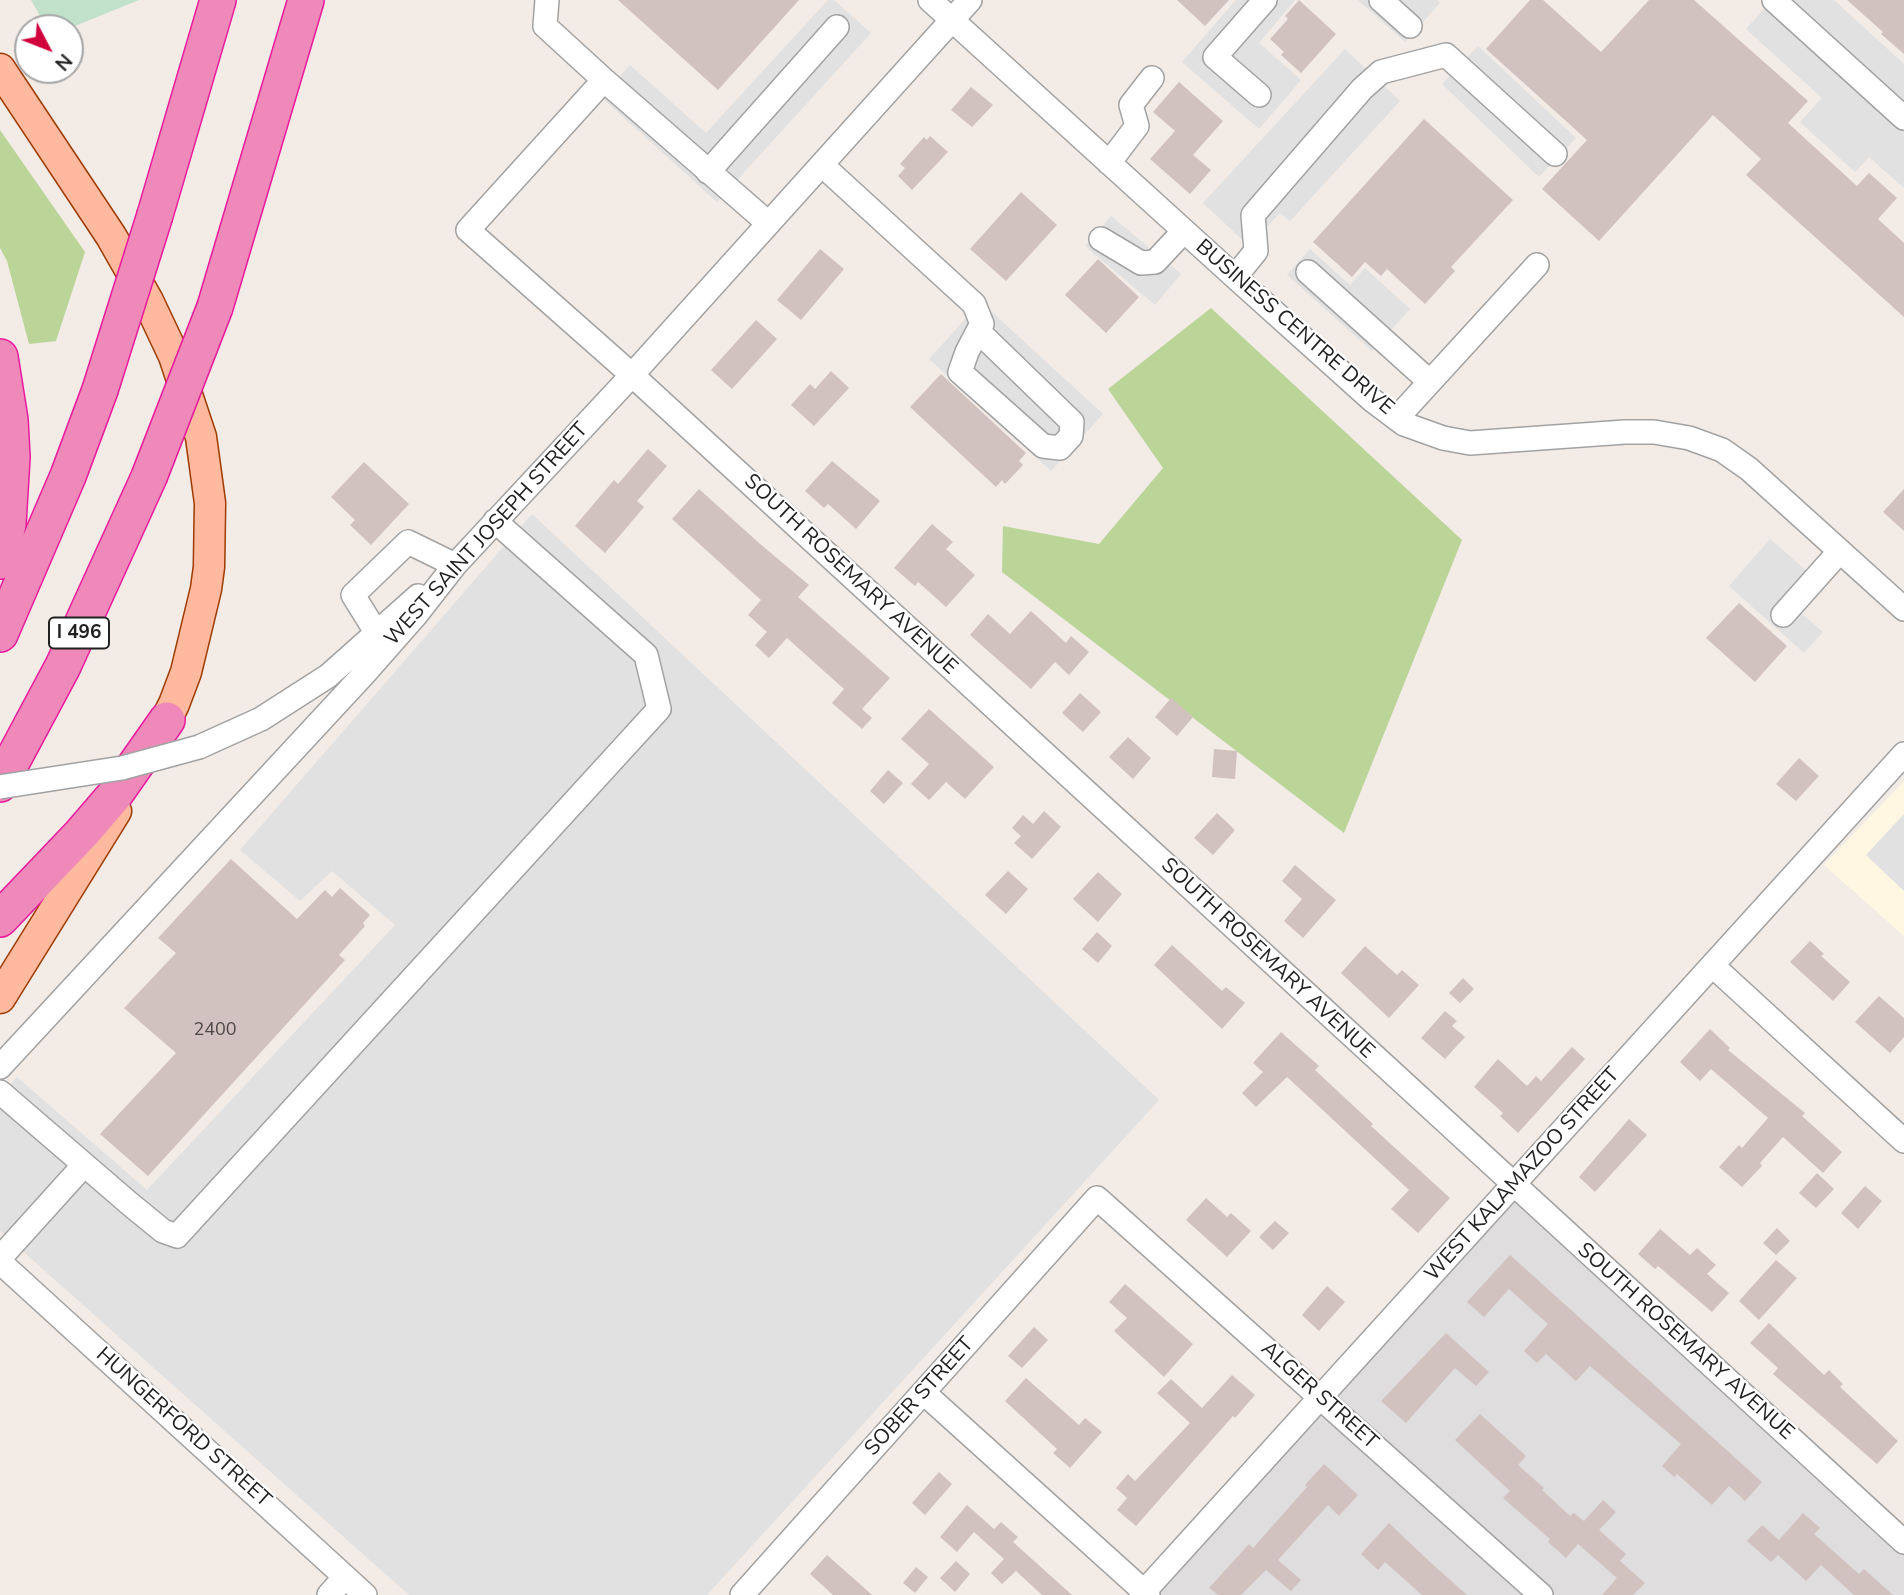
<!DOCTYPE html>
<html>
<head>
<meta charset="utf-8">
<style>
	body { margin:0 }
	#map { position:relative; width:1904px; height:1595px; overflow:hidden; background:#f2ebe6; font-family:"Nunito Sans",sans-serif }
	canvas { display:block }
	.north { position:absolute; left:14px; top:14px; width:70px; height:70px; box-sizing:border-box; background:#fff; border:2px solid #a6a6a6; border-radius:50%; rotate:132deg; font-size:19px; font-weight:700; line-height:28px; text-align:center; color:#212121 }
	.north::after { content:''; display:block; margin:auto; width:24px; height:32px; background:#d1003d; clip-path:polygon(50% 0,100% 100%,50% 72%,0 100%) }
</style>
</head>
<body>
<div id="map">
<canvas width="1904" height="1595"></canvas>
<div class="north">N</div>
</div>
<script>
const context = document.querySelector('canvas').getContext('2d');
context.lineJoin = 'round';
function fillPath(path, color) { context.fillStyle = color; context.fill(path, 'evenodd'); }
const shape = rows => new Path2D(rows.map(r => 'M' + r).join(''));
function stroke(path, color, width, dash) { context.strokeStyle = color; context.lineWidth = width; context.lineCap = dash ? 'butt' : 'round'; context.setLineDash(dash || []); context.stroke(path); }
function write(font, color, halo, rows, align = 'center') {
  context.font = font + ' "Nunito Sans",sans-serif'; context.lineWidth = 5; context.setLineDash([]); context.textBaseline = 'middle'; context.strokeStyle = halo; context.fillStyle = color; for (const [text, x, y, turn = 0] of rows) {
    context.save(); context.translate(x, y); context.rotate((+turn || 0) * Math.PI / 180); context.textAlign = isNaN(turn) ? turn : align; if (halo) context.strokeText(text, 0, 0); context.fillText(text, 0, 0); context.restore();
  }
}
fillPath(shape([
	[1513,1185,1904,1542,1904,1595,1141,1595]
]), '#dfddde');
fillPath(shape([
	[1904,781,1904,936,1824,865]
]), '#fff7e2');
fillPath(shape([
	[0,130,85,252,56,341,29,344,7,261,0,248],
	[1211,308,1462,540,1344,833,1002,572,1003,526,1099,544,1163,468,1108,389]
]), '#bbd498');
fillPath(shape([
	[31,0,139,0,70,28,47,28]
]), '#c2e1ca');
fillPath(shape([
	[828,0,834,0,871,33,717,202,601,97,630,65,706,133],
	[1236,0,1295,0,1259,43,1301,80,1259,129,1182,62],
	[1358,0,1437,0,1440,3,1405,42],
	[1772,0,1834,0,1904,64,1904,188,1869,157,1855,172,1800,122,1822,98,1746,29],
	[1478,46,1576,138,1539,177,1442,84],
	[1345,49,1400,101,1290,221,1280,213,1249,246,1203,203],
	[1111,216,1181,274,1155,305,1085,246],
	[1310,249,1350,285,1365,268,1410,309,1372,351,1287,275],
	[981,302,1103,414,1051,471,929,359],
	[532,514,1159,1100,707,1595,409,1595,0,1231,0,1096,17,1077,147,1190,395,925,332,871,300,901,240,850],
	[1770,539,1824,586,1801,613,1823,632,1804,653,1729,586],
	[1904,814,1904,891,1866,855]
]), '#e1e1e1');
fillPath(shape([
	[618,0,799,0,718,90],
	[1177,0,1229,0,1205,26],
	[1299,0,1336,34,1301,73,1281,55,1284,52,1270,39,1288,19,1285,16],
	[1530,0,1543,0,1601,52,1649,0,1694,0,1808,101,1788,123,1857,186,1869,173,1897,198,1878,219,1904,243,1904,317,1746,175,1761,159,1713,115,1599,241,1542,189,1587,140,1486,49],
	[1847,0,1904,0,1904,54,1881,34,1883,32],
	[1179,82,1223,121,1193,155,1211,170,1190,194,1150,159,1175,131,1153,112],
	[971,87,993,105,972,127,951,110],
	[1424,119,1513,200,1451,267,1455,271,1425,304,1387,269,1381,276,1365,262,1352,277,1313,242],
	[930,136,948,152,912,190,898,176,905,168,900,164,924,137,927,140],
	[1021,192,1057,225,1006,281,970,249],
	[820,249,844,269,801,320,777,300],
	[1098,259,1139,297,1106,333,1065,295],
	[756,320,777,339,732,389,711,370],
	[831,371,849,388,814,426,791,405,810,384,815,389],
	[941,374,1026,453,1019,461,1023,465,1005,484,1002,480,996,487,910,407],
	[648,449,667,466,637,501,644,507,605,553,575,526,614,480,618,484],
	[832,461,880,501,856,529,828,504,824,508,805,491],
	[364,462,409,504,371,545,350,525,355,520,331,497],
	[699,489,759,543,809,585,798,597,890,678,862,709,872,718,862,729,832,703,844,689,787,638,769,658,755,645,767,632,748,615,761,600,672,519],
	[1904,489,1904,531,1883,512],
	[932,524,953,542,946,549,975,575,946,607,918,582,915,586,894,568],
	[1739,603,1787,646,1755,682,1706,638],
	[1031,611,1066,643,1071,636,1089,652,1069,675,1055,662,1031,689,970,635,988,614,1010,634],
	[1080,693,1101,712,1083,732,1062,713],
	[1171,698,1193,717,1177,736,1155,717],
	[929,709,994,767,965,799,946,782,929,800,911,784,929,764,901,739],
	[1128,737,1151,758,1133,779,1109,757],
	[1214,749,1237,751,1235,779,1212,777],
	[1799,758,1819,776,1796,801,1776,784],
	[888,770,903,783,884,804,870,791],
	[1044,811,1061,827,1032,859,1014,843,1021,836,1012,828,1023,815,1033,824],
	[1217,813,1235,830,1213,855,1194,838],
	[231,859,297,919,325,890,332,897,340,888,370,915,363,923,365,926,339,955,345,960,148,1176,100,1134,176,1053,124,1008,176,953,158,938],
	[1295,865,1336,900,1303,938,1284,921,1302,899,1282,881],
	[1008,871,1028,889,1006,914,985,895],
	[1098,872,1122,894,1098,922,1073,899],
	[1097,932,1112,946,1098,963,1082,949],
	[1810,941,1824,954,1821,956,1850,982,1833,1001,1790,962],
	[1172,945,1222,991,1226,987,1245,1003,1222,1029,1154,965],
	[1365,946,1397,975,1402,970,1419,985,1389,1018,1341,973],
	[1463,978,1474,989,1460,1003,1449,993],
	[1879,996,1904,1018,1904,1037,1890,1053,1855,1022],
	[1445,1011,1457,1021,1452,1026,1465,1037,1445,1059,1421,1038],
	[1710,1029,1730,1048,1728,1050,1805,1113,1802,1116,1842,1152,1823,1173,1783,1137,1760,1163,1762,1166,1742,1187,1719,1167,1739,1145,1742,1148,1768,1118,1711,1069,1700,1081,1680,1062],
	[1281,1032,1319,1066,1315,1070,1373,1124,1371,1126,1450,1198,1418,1233,1391,1209,1409,1190,1287,1077,1256,1107,1242,1093,1263,1072,1253,1063],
	[1572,1047,1585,1059,1518,1133,1500,1116,1503,1113,1474,1087,1498,1059,1527,1086,1536,1076,1541,1081],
	[1629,1119,1647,1135,1595,1192,1579,1177],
	[1817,1173,1834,1189,1816,1208,1799,1193],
	[1865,1186,1882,1201,1858,1229,1841,1213],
	[1206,1198,1227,1217,1231,1213,1251,1231,1227,1257,1186,1220],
	[1275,1221,1289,1233,1273,1250,1259,1237],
	[1777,1228,1790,1241,1776,1255,1763,1243],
	[1660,1229,1690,1255,1697,1248,1716,1265,1707,1274,1729,1293,1712,1312,1658,1266,1655,1269,1638,1254],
	[1510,1255,1762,1482,1745,1501,1729,1486,1712,1505,1677,1474,1674,1477,1662,1466,1681,1444,1590,1366,1576,1381,1546,1354,1537,1363,1524,1351,1548,1324,1509,1289,1484,1317,1467,1302],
	[1776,1260,1797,1278,1759,1320,1739,1301],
	[1125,1284,1193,1344,1164,1377,1114,1331,1127,1318,1109,1302],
	[1327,1286,1345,1302,1319,1331,1302,1315],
	[1769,1323,1824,1375,1829,1370,1843,1384,1840,1387,1898,1441,1877,1464,1773,1374,1778,1368,1750,1343],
	[1034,1327,1048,1340,1022,1368,1008,1356],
	[1446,1333,1489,1372,1476,1386,1455,1368,1406,1423,1381,1401],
	[1232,1375,1255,1395,1235,1418,1233,1416,1136,1526,1117,1510,1127,1498,1116,1488,1128,1474,1135,1481,1190,1423,1157,1393,1171,1379,1202,1408],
	[1026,1378,1079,1425,1085,1418,1102,1432,1070,1468,1053,1453,1057,1449,1005,1401],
	[1480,1414,1526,1456,1518,1465,1544,1488,1542,1490,1570,1516,1574,1513,1584,1521,1603,1500,1616,1512,1599,1530,1626,1554,1620,1561,1645,1583,1633,1595,1602,1595,1617,1578,1578,1544,1566,1558,1548,1542,1550,1539,1503,1498,1510,1491,1455,1440],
	[1324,1464,1358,1495,1339,1516,1328,1505,1278,1560,1301,1580,1291,1591,1266,1570,1241,1595,1218,1595,1209,1588,1249,1544,1253,1548,1307,1487,1305,1485],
	[939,1472,952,1484,925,1515,912,1503],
	[967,1505,994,1529,1001,1522,1018,1537,1013,1542,1072,1595,1042,1595,1016,1571,1002,1584,991,1573,1004,1559,974,1532,957,1552,940,1537],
	[1803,1513,1820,1528,1814,1534,1859,1574,1864,1569,1893,1595,1854,1595,1821,1565,1806,1581,1778,1555,1771,1562,1747,1541,1762,1525,1779,1540],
	[1389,1523,1431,1563,1467,1595,1422,1595,1385,1562,1378,1570,1361,1554],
	[827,1555,861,1585,872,1595,833,1595,810,1574],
	[956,1561,970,1574,955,1592,940,1578],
	[916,1567,928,1577,915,1593,903,1583]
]), '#d2c2bf');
const minor = shape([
	[547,0,545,26,604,80],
	[930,0,1235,277,1372,400,1404,424,1443,438,1470,443,1625,432,1654,432,1689,438,1722,450,1749,469,1904,609],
	[1381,0,1410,26],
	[1774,0,1904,118],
	[1259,95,1215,57,1265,0],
	[1109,163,1137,126,1131,105,1152,78],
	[822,165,974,304,982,324,978,331,967,352,960,372,1043,446,1060,448,1071,436,1072,422,978,331],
	[708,172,837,27],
	[768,223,604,80,468,230,632,375,1904,1542],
	[1101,239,1141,263,1155,262,1184,231],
	[1308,272,1430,382],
	[1235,277,1256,251,1253,215,1362,89,1381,72,1446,55,1555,154],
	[1397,418,1537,265],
	[1783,615,1840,551],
	[376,632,353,595,408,542,455,565],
	[199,747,261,719,328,676,418,596],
	[1713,966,1904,1141],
	[0,1067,365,673,416,615,455,565,632,375,970,0],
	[0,1092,130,1204,163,1231,177,1236,659,709,646,655,495,521],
	[0,1258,84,1165],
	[0,1262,365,1595],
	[924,1393,1148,1595],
	[329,1595,345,1577],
	[742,1595,1097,1198,1541,1595],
	[1141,1595,1904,754]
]);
const major = shape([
	[0,69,111,236,148,301,174,356,201,437,210,503,209,567,206,589,186,672,174,704,156,740],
	[0,998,116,811]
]);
const highway = shape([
	[155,215,218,0],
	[215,307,306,0],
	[0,357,10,420,12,457,8,524,0,561],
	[0,634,68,476,100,390],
	[0,784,63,666,149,477],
	[0,919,82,833,113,797,167,720]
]);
stroke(minor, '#a2a2a2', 26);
stroke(major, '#9d3b00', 33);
stroke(highway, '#e91b9d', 38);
stroke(minor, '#fff', 23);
stroke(major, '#ffb99e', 30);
stroke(highway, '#ee89b9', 35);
const minorBridge = shape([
	[0,787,122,768,199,747]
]);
const highwayBridge = shape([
	[100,390,155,215],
	[149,477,215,307]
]);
stroke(minorBridge, '#a2a2a2', 26, []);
stroke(highwayBridge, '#e91b9d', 38, []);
stroke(minorBridge, '#fff', 23);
stroke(highwayBridge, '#ee89b9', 35);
write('18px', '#4d4948', null, [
	["2400",215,1031]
]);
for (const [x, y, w] of [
	[79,633,60]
]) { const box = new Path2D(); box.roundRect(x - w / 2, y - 15.5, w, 31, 5); context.fillStyle = '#fff'; context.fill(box); stroke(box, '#212121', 2); }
write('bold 19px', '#212121', null, [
	["I 496",79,633]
]);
write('21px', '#212121', '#fff', [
	["BUSINESS CENTRE DRIVE",1294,328,41],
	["WEST SAINT JOSEPH STREET",487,535,-48],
	["SOUTH ROSEMARY AVENUE",850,575,43],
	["SOUTH ROSEMARY AVENUE",1267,959,43],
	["WEST KALAMAZOO STREET",1523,1175,-48],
	["SOUTH ROSEMARY AVENUE",1685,1342,42],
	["ALGER STREET",1319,1396,42],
	["SOBER STREET",920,1397,-48],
	["HUNGERFORD STREET",183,1428,42]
]);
</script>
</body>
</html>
